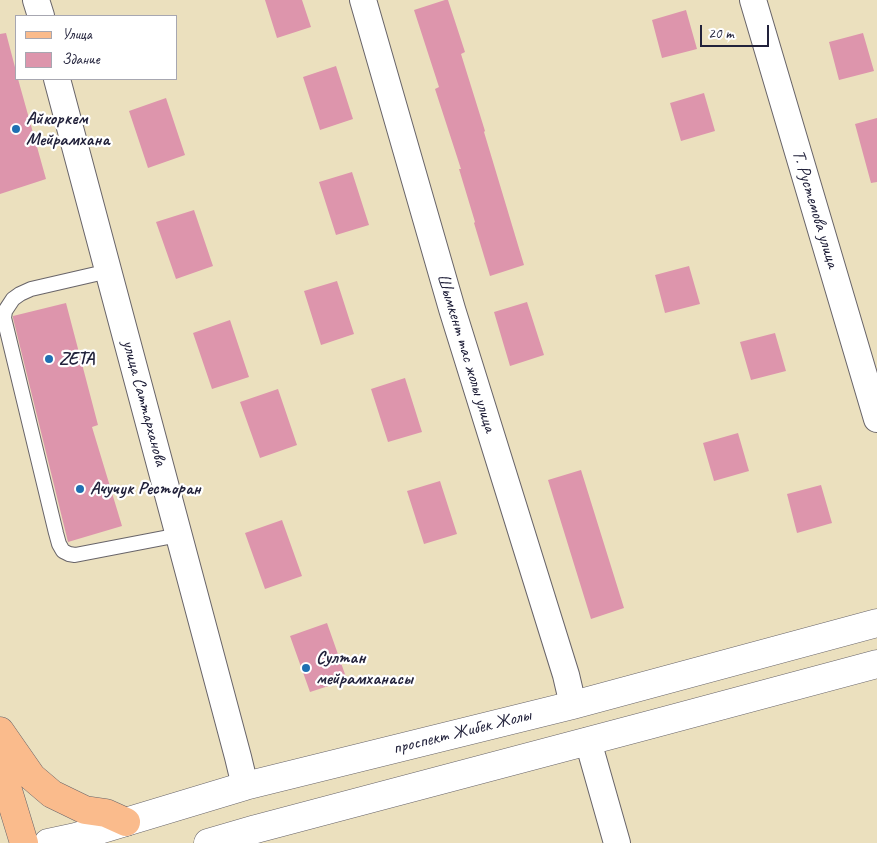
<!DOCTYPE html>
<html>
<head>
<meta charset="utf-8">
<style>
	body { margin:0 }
	#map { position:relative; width:877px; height:843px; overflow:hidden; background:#ebe0be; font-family:Caveat,sans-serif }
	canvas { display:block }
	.legend { position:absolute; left:15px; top:15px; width:162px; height:65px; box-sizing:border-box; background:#fff; border:1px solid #a7a7b1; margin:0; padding:6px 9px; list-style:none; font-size:15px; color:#22223b }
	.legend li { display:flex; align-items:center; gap:10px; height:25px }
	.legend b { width:25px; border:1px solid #a7a7b1 }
	.scale { position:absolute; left:700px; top:25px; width:69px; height:22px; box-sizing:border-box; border:2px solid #22223b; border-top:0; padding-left:6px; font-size:15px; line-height:18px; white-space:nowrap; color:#22223b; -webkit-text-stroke:4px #fff; paint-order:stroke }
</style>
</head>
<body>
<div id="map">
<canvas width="877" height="843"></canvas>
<ul class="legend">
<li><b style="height:6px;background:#fabb8c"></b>Улица</li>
<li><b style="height:14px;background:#dd95ac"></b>Здание</li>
</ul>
<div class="scale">20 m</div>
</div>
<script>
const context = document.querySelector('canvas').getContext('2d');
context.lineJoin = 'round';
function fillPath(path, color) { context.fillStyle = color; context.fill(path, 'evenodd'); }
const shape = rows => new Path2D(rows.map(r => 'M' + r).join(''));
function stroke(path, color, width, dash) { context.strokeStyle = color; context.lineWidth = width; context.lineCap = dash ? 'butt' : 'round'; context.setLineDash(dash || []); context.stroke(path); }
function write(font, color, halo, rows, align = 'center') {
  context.font = font + ' Caveat,sans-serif'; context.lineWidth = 4.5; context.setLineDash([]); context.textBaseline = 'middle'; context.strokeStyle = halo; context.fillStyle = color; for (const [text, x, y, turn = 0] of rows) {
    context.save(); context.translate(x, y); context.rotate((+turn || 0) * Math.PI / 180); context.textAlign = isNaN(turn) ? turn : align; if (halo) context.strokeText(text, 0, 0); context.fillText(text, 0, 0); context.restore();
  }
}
fillPath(shape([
	[265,0,302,0,311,27,277,38],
	[445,0,448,0,465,52,461,54,485,131,484,132,524,265,490,276,474,223,475,222,459,169,461,169,435,89,439,87,414,10],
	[686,10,697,49,662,58,652,20],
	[6,33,16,71,16,79,18,79,46,179,0,194,0,34],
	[863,33,874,71,839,80,829,42],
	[336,66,353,119,320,130,303,77],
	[704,93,715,131,681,141,670,103],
	[166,98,185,155,148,168,129,111],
	[877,118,877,182,871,183,855,124],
	[352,172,369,225,336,235,319,182],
	[194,210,213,266,176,279,156,222],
	[689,266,700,304,665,313,655,275],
	[337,281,354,334,321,345,304,291],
	[527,302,544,355,510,366,494,312],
	[66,303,98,425,92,427,122,526,68,542,13,318,13,316],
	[230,320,249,377,212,389,193,333],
	[775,333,786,371,751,380,740,342],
	[405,378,422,432,388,442,371,389],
	[278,389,297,445,260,458,240,402],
	[738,433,749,471,714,481,703,443],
	[581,470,624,608,591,619,548,480],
	[440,481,457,534,424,544,407,491],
	[821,485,832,523,797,533,787,494],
	[282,520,302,576,265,589,245,533],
	[327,623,347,680,310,692,290,636]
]), '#dd95ac');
const service = shape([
	[109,271,31,289,20,294,13,299,5,311,4,318,56,533,59,544,63,551,69,554,75,555,179,535]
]);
const minor = shape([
	[36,0,41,16],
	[363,0,452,309,566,675,573,705],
	[753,0,877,419],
	[57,79,238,757,245,786],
	[588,741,617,843]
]);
const tertiary = shape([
	[48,843,76,837,245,786,573,705,877,623],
	[208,843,256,829,649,725,877,664]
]);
const primary = shape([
	[0,731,32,777,52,794,85,810,106,813,126,822],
	[0,764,24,843]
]);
stroke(service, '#686469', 16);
stroke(minor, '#686469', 28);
stroke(tertiary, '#686469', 29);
stroke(primary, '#686469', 29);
stroke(service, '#fff', 14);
stroke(minor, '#fff', 26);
stroke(tertiary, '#fff', 28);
stroke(primary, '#fabb8c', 28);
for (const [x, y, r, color] of [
	[16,129,5,"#1f6fb2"],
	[49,359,5,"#1f6fb2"],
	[80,489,5,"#1f6fb2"],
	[306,668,5,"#1f6fb2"]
]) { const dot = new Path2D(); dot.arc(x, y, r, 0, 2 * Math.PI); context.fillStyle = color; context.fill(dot); stroke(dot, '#fff', 2); }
write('bold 18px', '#22223b', '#fff', [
	["Айкоркем",26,119],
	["Мейрамхана",26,140],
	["ZETA",59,359],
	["Ачучук Ресторан",90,489],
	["Султан",316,658],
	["мейрамханасы",316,679]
], 'left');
write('18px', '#22223b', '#fff', [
	["Т. Рустемова улица",815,209,73],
	["Шымкент тас жолы улица",466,353,73],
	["улица Саттарханова",144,403,75],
	["проспект Жибек Жолы",462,732,-14]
]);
</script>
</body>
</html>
